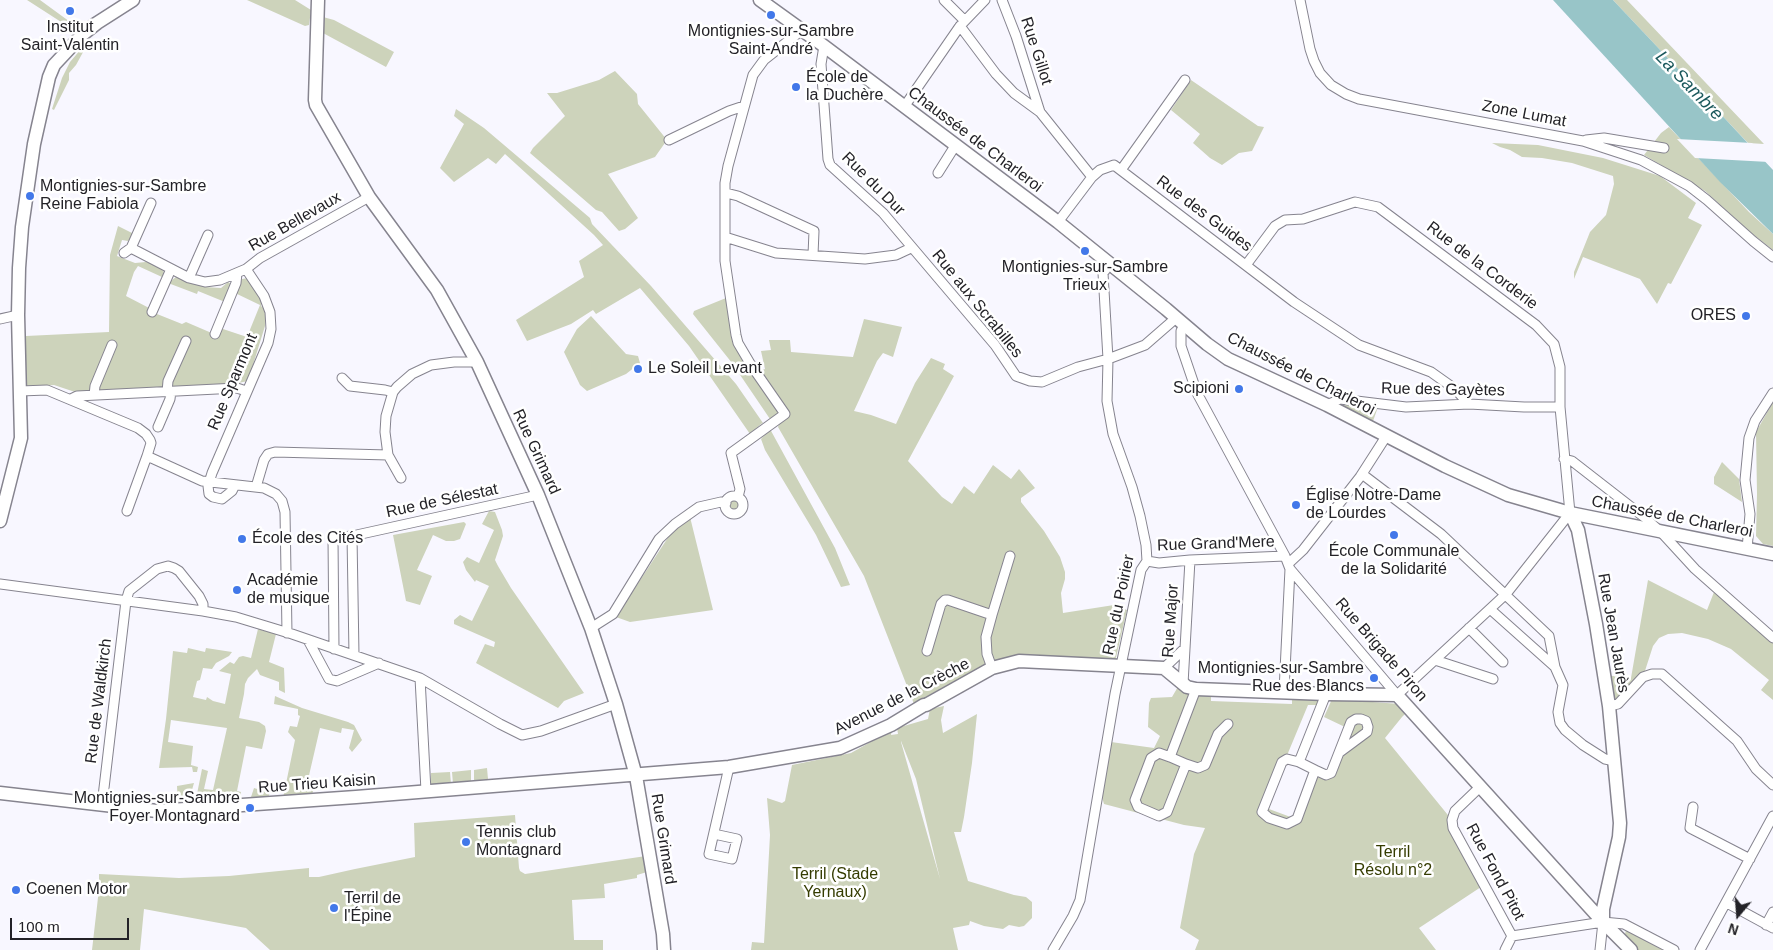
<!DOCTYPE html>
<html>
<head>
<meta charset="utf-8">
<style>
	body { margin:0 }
	#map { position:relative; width:1773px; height:950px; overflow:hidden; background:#f8f7ff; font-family:Helvetica,sans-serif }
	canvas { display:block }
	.north { position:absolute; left:1713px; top:890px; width:50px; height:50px; -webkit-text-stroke:4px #fff; paint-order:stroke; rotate:198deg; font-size:14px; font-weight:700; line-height:20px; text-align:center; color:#232227 }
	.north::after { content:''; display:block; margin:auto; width:18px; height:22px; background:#232227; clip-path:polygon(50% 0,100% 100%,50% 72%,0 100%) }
	.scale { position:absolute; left:10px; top:918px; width:119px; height:22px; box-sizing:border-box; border:2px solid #232227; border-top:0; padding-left:6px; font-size:15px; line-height:18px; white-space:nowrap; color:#232227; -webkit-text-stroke:4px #fff; paint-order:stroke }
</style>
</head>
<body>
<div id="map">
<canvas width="1773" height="950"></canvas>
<div class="north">N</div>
<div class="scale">100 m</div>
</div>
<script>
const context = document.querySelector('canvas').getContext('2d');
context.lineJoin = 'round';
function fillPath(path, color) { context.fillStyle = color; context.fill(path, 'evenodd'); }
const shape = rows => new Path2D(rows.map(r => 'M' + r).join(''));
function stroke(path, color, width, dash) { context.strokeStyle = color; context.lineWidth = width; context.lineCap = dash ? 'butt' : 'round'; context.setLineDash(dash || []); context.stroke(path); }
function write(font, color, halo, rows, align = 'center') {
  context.font = font + ' Helvetica,sans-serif'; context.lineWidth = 5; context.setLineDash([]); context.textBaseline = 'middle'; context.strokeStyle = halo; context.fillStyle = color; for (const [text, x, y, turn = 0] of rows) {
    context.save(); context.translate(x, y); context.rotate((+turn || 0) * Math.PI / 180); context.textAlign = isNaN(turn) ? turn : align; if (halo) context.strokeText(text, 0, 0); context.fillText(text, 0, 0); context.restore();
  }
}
fillPath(shape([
	[27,0,40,0,77,27,72,29],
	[247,0,295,0,311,10,309,25,305,26],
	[1613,0,1627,0,1764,144,1748,143],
	[323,17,334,20,394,52,386,67,323,33],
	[87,42,88,43,76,65,69,73,69,80,54,110,52,109,62,78,70,62],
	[615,71,637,94,638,104,667,140,655,157,608,174,638,218,625,229,619,231,602,212,596,210,530,153,533,148,565,116,547,93,557,93,599,80],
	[1191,80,1258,126,1264,127,1252,151,1239,153,1222,165,1210,158,1193,143,1200,134,1171,110],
	[456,109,484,128,590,218,592,224,651,286,736,384,763,423,761,424,750,434,689,346,640,288,596,314,593,310,571,324,527,341,516,320,584,277,579,261,603,245,594,235,505,154,496,164,488,158,454,182,440,168,464,124,454,116],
	[1669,127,1749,212,1773,234,1773,250,1750,232,1705,191,1644,155,1661,133],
	[1492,143,1538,145,1603,158,1660,176,1696,203,1688,218,1702,225,1671,284,1668,283,1657,304,1640,279,1583,257,1574,279,1574,272,1590,232,1606,215,1614,184,1613,176,1572,163,1542,158,1522,157,1510,150,1500,147],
	[118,226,134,234,128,241,122,240,117,256,135,263,146,262,153,264,161,268,164,272,162,277,138,266,134,272,126,296,151,309,152,312,182,324,186,322,214,334,220,328,247,337,260,305,235,293,242,279,248,278,262,302,261,306,265,309,266,315,265,326,248,381,208,389,165,387,75,392,54,385,26,387,26,336,109,332,110,255],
	[176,277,205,287,221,288,228,282,233,285,225,302,198,291,197,294,168,283],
	[726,298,733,337,756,372,765,369,761,351,771,350,769,340,790,340,791,352,853,357,864,319,902,327,893,357,883,353,877,361,854,411,871,415,896,424,915,383,931,358,945,364,943,369,954,376,908,461,942,497,952,504,964,486,974,494,993,465,1011,479,1019,469,1035,488,1021,498,1021,502,1044,531,1060,557,1065,572,1065,579,1061,593,1063,613,1114,605,1127,610,1115,662,1002,663,914,704,864,576,778,427,783,412,779,412,770,419,732,363,693,314,694,311],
	[591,316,626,354,638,356,640,363,626,374,587,391,580,385,564,352,577,329],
	[1345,402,1378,407,1372,424,1342,407],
	[1773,402,1773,546,1763,544,1756,536,1757,494,1756,432],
	[770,429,835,548,850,585,841,587,816,535,765,450,761,439],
	[1722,462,1739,479,1742,502,1714,484,1714,477],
	'727 505a8 8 0 1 1 16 0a8 8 0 1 1-16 0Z',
	[489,511,495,512,502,530,503,536,495,560,498,566,511,588,584,693,564,701,558,708,476,663,485,644,494,647,495,642,454,624,454,620,460,615,472,621,489,586,476,580,475,582,466,570,463,562,467,557,479,563,494,530,482,524],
	[690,517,713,610,630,622,616,617,669,536],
	[464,522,466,524,460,539,454,541,446,541,433,535,417,570,432,576,420,605,406,601,393,535],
	[1648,580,1707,610,1716,587,1773,637,1773,700,1761,690,1769,680,1731,649,1708,639,1682,633,1668,634,1659,638,1653,646,1643,677,1613,706,1604,675,1631,678],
	[258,629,276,634,269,662,284,668,285,693,279,690,279,682,260,675,257,669,248,678,245,684,244,694,239,718,259,722,265,726,266,731,262,749,246,746,237,791,241,792,239,801,195,804,202,769,208,771,204,789,213,790,227,728,171,720,168,742,193,746,191,765,198,767,197,772,193,772,192,767,159,768,166,719,173,651,187,653,188,648,205,652,206,648,232,652,229,656,216,663,212,669,203,668,200,680,197,681,193,697,206,700,207,697,213,701,225,704,231,674,219,671,230,662,234,664,239,657,243,656,251,658],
	[1179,685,1211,692,1211,701,1292,704,1292,698,1313,699,1319,701,1317,705,1308,705,1283,765,1269,809,1296,819,1316,776,1325,778,1345,727,1324,717,1332,699,1400,704,1410,709,1402,717,1385,738,1452,820,1484,885,1419,928,1436,950,1195,950,1199,940,1180,928,1194,854,1205,828,1184,825,1104,804,1101,794,1111,742,1154,748,1160,736,1148,727,1149,703,1151,698,1172,697],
	[275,696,302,708,348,722,354,725,362,740,352,752,349,748,354,730,342,728,341,733,320,728,307,784,314,786,312,796,283,798,295,740,288,732,290,726,297,727,300,716,298,715,298,709,274,704],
	[944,706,941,720,943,733,977,714,972,763,964,817,961,832,954,832,968,881,1014,895,1026,897,1032,902,1032,918,1024,926,1019,927,1009,925,1003,929,984,926,970,921,969,925,953,928,958,950,751,950,752,942,764,943,770,835,767,798,782,803,785,801,792,765,851,753,892,730,891,735,898,734,897,728,928,719,930,709],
	[901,741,916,779,940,879,901,742],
	[487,768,488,779,474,781,474,770],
	[471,770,471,781,453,784,452,772],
	[450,772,451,784,431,784,431,773],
	[194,783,187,807,178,806,177,786],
	[254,788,270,793,267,800,250,800],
	[515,815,519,868,520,871,525,874,646,856,647,872,637,875,637,878,604,884,605,898,572,900,574,940,603,940,603,950,270,950,246,928,144,909,140,950,92,950,99,889,99,874,179,878,229,876,309,868,309,877,319,877,355,869,415,857,414,823],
	[1626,930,1663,950,1631,950,1623,942]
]), '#cdd3bb');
fillPath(shape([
	[1553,0,1613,0,1715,108,1773,170,1773,234,1720,182]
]), '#98c5c8');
fillPath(shape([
	[1677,139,1752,143,1769,162,1695,158]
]), '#f8f7ff');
const street = shape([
	[944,0,964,20],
	[1002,0,1016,36,1040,112],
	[1300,0,1310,49,1314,61,1320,73,1331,85,1346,94,1359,99,1583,141,1641,160,1689,186,1707,200,1753,241,1773,257],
	[960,26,996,74,1014,93,1040,112,1092,177,1100,170,1114,165,1294,302,1359,345,1431,372,1455,389,1469,404],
	[824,46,821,64,828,159,830,165,883,213,995,345,1016,376,1030,381,1042,382,1078,367,1108,359,1145,345,1176,318],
	[904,107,960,26,985,0],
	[669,140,729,111,744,106],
	[1586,140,1604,138,1664,148],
	[1121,170,1185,80],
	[938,173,955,146],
	[726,193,738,196,814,231,813,255],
	[1058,222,1092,177],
	[725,237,776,253,865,259,896,255,911,248],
	[131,248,151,203],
	[124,253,131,248,189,278,205,282,220,280,246,269,260,258,369,197],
	[189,278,208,235],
	[152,312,171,269],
	[0,319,18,315],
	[1184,325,1181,331,1181,346,1197,393,1285,556,1290,569,1397,695,1506,594,1570,513,1560,407,1560,367,1554,344,1536,325,1378,207,1355,202,1303,219,1285,220,1275,226,1246,265],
	[215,334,236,283,237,273],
	[342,378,350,386,385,390,393,392],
	[20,391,47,390,138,428,146,434,150,440,151,443,147,456],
	[167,392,168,381,186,341],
	[94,395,95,386,112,345],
	[71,399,77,396,237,388,246,391],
	[1327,405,1340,399,1406,407,1469,404,1524,407,1560,407],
	[158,427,170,399,171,391],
	[388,455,401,478],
	[1564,459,1572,461,1644,517,1661,532,1695,569,1773,638],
	[1362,474,1441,534,1549,636,1555,667,1563,685,1558,712,1560,723,1565,730,1583,745,1605,759,1615,761],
	[235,485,232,491,222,499,213,497,209,494,208,486,212,473,268,343,271,329,270,312,264,296,246,269],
	[256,487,264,460,268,454,275,452,388,455,385,432,386,416,393,392,397,387,412,374,431,365,454,362,477,362],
	'725 505a9 9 0 1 1 18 0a9 9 0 1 1-18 0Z',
	[738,497,740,489,731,453,785,414,751,365,738,343,736,335,725,261,725,183,728,166,753,75,764,60,802,30],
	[127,511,147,456,202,481,264,488,276,494,282,501,285,512,287,633],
	[352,536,354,655],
	[1747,549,1750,514,1745,480,1749,438,1755,421,1773,393],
	[1147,561,1159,563,1190,560,1285,556],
	[1289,563,1303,550,1360,477,1387,435],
	[0,584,203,611,236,617,292,634,420,678,500,724,522,735,541,731,616,704],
	[1490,609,1555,667],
	[992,615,1010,556],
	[591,628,613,614,659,539,675,524,699,507,721,502,726,503],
	[1469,628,1503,662],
	[308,640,329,679,337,681,379,663],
	[334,649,333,538,352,536,538,495],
	[927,651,941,604,945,600,948,600,992,615,986,637,987,654,992,668],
	[1435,660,1493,679],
	[1164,668,1184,649],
	[420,678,426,791],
	[1183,684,1190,560],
	[1284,691,1290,569],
	[1609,706,1618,704,1643,677,1652,674,1662,674,1737,741,1756,769,1773,785],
	[1170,757,1186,764,1167,812,1159,816,1138,807,1135,800,1151,758,1159,753,1170,757,1196,689],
	[1299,762,1315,770,1297,819,1287,824,1269,818,1262,812,1282,762,1287,759,1299,762,1326,694],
	[1186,764,1198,768,1205,765,1218,734,1228,724],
	[1315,770,1326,775,1331,773,1351,722,1356,719,1361,719,1366,721,1368,727,1367,732,1340,752],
	[1480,787,1455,811,1452,820,1453,828,1512,936,1505,950],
	[102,805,126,601,129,591,157,569,168,566,174,568,179,571,199,596,203,604,203,611],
	[1693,807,1690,828,1750,859],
	[714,834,737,839,732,859,709,854,729,767],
	[1727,903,1773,928],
	[1766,925,1773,912],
	[1512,936,1603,922,1624,924,1674,950],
	[1053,950,1073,916,1080,900,1115,694,1141,570,1147,561,1146,545,1140,516,1132,487,1113,434,1107,401,1108,359,1103,273,1110,264],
	[1600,950,1603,922],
	[1700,950,1773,816]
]);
const secondary = shape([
	[318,0,315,100,316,105,369,197,437,290,477,362,538,495,591,628,616,704,636,776,663,934,664,950],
	[760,0,824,46,1058,222,1166,309,1207,344,1228,359,1327,405,1445,466,1508,495,1570,513,1773,554],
	[1570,513,1578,530,1596,624,1609,706,1620,823,1619,837,1603,909,1603,922],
	[0,521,21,438,18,315,19,268,22,227,34,144,49,77,54,65,83,34,97,23,133,0],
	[926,705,992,668,1019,661,1164,668,1187,687,1196,689,1326,694,1397,695,1603,922,1631,950],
	[0,793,157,811,356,797,729,767,840,748,891,725,924,705]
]);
stroke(street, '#86848f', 11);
stroke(secondary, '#86848f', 15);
stroke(street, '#fff', 9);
stroke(secondary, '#fff', 12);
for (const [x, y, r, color] of [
	[70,11,5,"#4278e9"],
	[771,15,5,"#4278e9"],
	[796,87,5,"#4278e9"],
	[30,196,5,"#4278e9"],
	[1085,251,5,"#4278e9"],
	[1746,316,5,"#4278e9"],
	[638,369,5,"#4278e9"],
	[1239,389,5,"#4278e9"],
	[1296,505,5,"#4278e9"],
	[1394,535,5,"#4278e9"],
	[242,539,5,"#4278e9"],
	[237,590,5,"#4278e9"],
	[1374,678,5,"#4278e9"],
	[250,808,5,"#4278e9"],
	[466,842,5,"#4278e9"],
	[16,890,5,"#4278e9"],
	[334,908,5,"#4278e9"]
]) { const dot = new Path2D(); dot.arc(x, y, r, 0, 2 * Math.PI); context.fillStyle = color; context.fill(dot); stroke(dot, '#fff', 2); }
write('16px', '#232227', '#fff', [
	["Institut",70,28,"center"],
	["Saint-Valentin",70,46,"center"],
	["Montignies-sur-Sambre",771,32,"center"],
	["Saint-André",771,50,"center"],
	["École de",806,78],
	["la Duchère",806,96],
	["Montignies-sur-Sambre",40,187],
	["Reine Fabiola",40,205],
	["Montignies-sur-Sambre",1085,268,"center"],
	["Trieux",1085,286,"center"],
	["ORES",1736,316,"right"],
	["Le Soleil Levant",648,369],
	["Scipioni",1229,389,"right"],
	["Église Notre-Dame",1306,496],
	["de Lourdes",1306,514],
	["École des Cités",252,539],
	["École Communale",1394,552,"center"],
	["de la Solidarité",1394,570,"center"],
	["Académie",247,581],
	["de musique",247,599],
	["Montignies-sur-Sambre",1364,669,"right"],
	["Rue des Blancs",1364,687,"right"],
	["Montignies-sur-Sambre",240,799,"right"],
	["Foyer Montagnard",240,817,"right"],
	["Tennis club",476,833],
	["Montagnard",476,851],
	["Coenen Motor",26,890],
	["Terril de",344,899],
	["l'Épine",344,917]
], 'left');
write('16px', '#232227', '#fff', [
	["Rue Gillot",1036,51,72],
	["Zone Lumat",1524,114,11],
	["Chaussée de Charleroi",975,140,37],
	["Rue du Dur",873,184,45],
	["Rue des Guides",1204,214,37],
	["Rue Bellevaux",295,222,-30],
	["Rue de la Corderie",1482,266,37],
	["Rue aux Scrabilles",977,304,51],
	["Chaussée de Charleroi",1301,374,27],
	["Rue Sparmont",233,382,-67],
	["Rue des Gayètes",1443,390,1],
	["Rue Grimard",536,452,65],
	["Rue de Sélestat",442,501,-12],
	["Chaussée de Charleroi",1672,517,11],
	["Rue Grand'Mere",1216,544,-2],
	["Rue du Poirier",1119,605,-78],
	["Rue Major",1171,621,-86],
	["Rue Jean Jaurès",1613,633,80],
	["Rue Brigade Piron",1381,650,49],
	["Avenue de la Crèche",902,697,-27],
	["Rue de Waldkirch",99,701,-83],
	["Rue Trieu Kaisin",317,784,-4],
	["Rue Grimard",663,839,81],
	["Rue Fond Pitot",1495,872,62]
]);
write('16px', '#353c01', '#fff', [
	["Terril",1393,853],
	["Résolu n°2",1393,871],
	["Terril (Stade",835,875],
	["Yernaux)",835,893]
]);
write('italic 18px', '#1a585c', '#fff', [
	["La Sambre",1689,86,46]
]);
</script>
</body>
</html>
